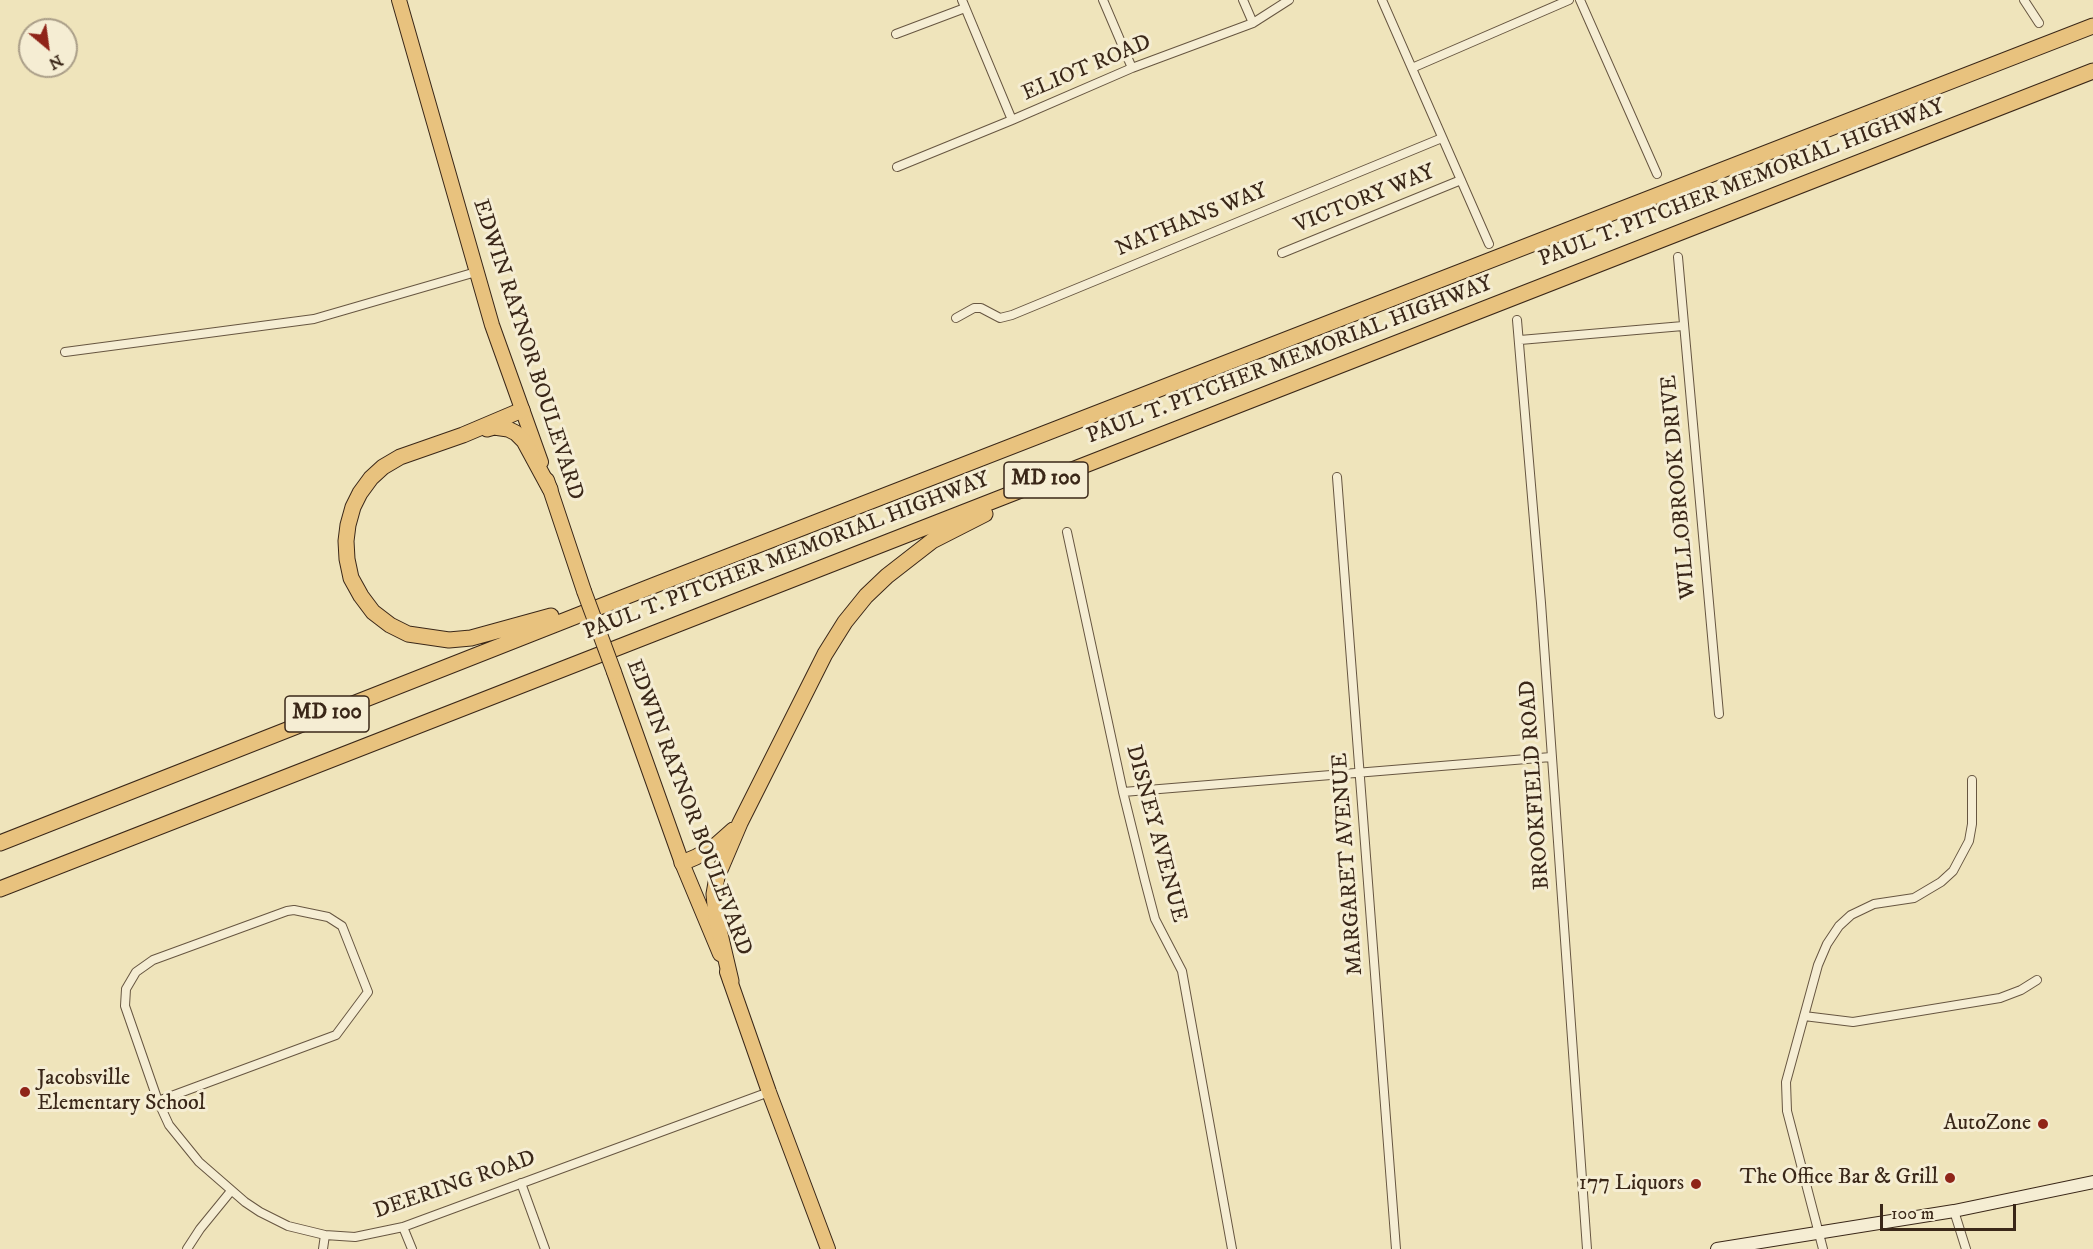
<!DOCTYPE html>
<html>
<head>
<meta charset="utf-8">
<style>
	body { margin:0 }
	#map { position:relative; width:2093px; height:1249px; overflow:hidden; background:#efe4bb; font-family:"IM FELL DW Pica",serif }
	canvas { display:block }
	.north { position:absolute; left:18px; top:18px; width:60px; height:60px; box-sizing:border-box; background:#f5edd3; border:2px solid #aa9e88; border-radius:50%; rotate:151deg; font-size:16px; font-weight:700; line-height:24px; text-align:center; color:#3a2718 }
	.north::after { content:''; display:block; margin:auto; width:21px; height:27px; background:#8f2418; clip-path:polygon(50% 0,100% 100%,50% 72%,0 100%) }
	.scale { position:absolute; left:1880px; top:1204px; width:136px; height:27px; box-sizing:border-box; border:3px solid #3a2718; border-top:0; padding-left:8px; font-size:18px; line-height:21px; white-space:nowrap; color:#3a2718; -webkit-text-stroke:4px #f5edd3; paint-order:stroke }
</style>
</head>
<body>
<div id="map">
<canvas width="2093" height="1249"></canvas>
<div class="north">N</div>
<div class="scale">100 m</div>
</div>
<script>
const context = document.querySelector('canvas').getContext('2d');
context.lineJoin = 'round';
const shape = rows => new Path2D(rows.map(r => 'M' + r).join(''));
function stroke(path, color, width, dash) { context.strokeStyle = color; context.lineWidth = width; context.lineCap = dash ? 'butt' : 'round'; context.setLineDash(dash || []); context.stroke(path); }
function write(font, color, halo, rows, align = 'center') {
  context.font = font + ' "IM FELL DW Pica",serif'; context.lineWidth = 6; context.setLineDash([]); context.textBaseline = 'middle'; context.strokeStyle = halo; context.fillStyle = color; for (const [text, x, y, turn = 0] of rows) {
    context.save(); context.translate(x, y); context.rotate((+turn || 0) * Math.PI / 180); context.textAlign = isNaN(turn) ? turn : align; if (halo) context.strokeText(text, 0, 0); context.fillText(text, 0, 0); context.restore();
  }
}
const minor = shape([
	[962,0,1012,120],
	[1103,0,1132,68],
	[1243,0,1253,23],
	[1382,0,1489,244],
	[1580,0,1657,174],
	[2024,0,2039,23],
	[896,34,965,8],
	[1412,68,1569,0],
	[897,167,1012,120,1132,68,1253,23,1289,0],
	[1282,253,1461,180],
	[1678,257,1719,714],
	[956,318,974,308,981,308,1000,318,1012,315,1442,138],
	[1517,320,1541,603,1587,1249],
	[1520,340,1683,326],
	[65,352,314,319,476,272],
	[1337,477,1396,1249],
	[1067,532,1123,792,1145,881,1155,919,1182,971,1232,1249],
	[1123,792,1551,757],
	[294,910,328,917,342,926,368,992,336,1035,158,1101,125,1006,126,989,136,972,153,960,287,911,294,910],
	[1804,1016,1853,1022,2000,998,2021,990,2037,980],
	[158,1101,169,1125,199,1162,245,1202,260,1212,288,1226,325,1235,355,1237,403,1227,769,1092],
	[521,1183,545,1249],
	[1954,1211,1966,1249],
	[403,1227,412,1249],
	[187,1249,200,1229,231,1191],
	[323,1249,325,1235],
	[1823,1249,1787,1111,1786,1082,1818,965,1827,944,1839,926,1851,915,1874,904,1914,898,1941,882,1953,871,1969,841,1972,824,1972,780]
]);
const secondary = shape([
	[1717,1249,1954,1211,2093,1182]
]);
const primary = shape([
	[399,0,492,325,541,462],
	[547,480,584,591],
	[614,672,682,863,720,954],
	[727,972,769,1092,828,1249]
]);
const motorway = shape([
	[522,410,463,435,400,457,383,467,371,478,360,493,353,507,348,525,346,541,347,559,351,578,361,596,373,612,390,625,408,634,449,640,471,638,551,616],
	[487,429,494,427,508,429,516,433,524,441,550,489],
	[0,843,655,585,2093,26],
	[682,863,696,857,715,846,733,830],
	[0,889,2093,71],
	[731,981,716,917,714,894,717,877,740,823,825,654,845,622,866,596,887,576,932,541,985,514]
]);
stroke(minor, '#675641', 10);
stroke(secondary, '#3a2718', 14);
stroke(primary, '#3a2718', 16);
stroke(motorway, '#3a2718', 17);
stroke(minor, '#f5edd3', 8);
stroke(secondary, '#f5edd3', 12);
stroke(primary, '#e8c27e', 14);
stroke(motorway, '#e8c27e', 15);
const primaryBridge = shape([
	[584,591,614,672]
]);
stroke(primaryBridge, '#3a2718', 16, []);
stroke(primaryBridge, '#e8c27e', 14);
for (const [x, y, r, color] of [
	[25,1092,6,"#8f2418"],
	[2043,1124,6,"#8f2418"],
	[1950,1178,6,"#8f2418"],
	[1696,1184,6,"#8f2418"]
]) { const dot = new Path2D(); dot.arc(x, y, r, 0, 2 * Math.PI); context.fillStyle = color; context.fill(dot); stroke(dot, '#f5edd3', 2); }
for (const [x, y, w] of [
	[1046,480,84],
	[327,714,84]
]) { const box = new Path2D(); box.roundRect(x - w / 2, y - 18, w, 36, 4.5); context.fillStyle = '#f5edd3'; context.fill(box); stroke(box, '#3a2718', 1.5); }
write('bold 21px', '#3a2718', null, [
	["MD 100",1046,480],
	["MD 100",327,714]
]);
write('22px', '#3a2718', '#f5edd3', [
	["ELIOT ROAD",1087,69,-23],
	["PAUL T. PITCHER MEMORIAL HIGHWAY",1742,184,-21],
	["VICTORY WAY",1365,200,-22],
	["NATHANS WAY",1192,221,-22],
	["EDWIN RAYNOR BOULEVARD",527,350,72],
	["PAUL T. PITCHER MEMORIAL HIGHWAY",1290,361,-21],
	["WILLOBROOK DRIVE",1680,487,-95],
	["PAUL T. PITCHER MEMORIAL HIGHWAY",787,557,-21],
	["BROOKFIELD ROAD",1536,785,-94],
	["EDWIN RAYNOR BOULEVARD",688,808,69],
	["DISNEY AVENUE",1155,834,75],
	["MARGARET AVENUE",1349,864,-94],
	["DEERING ROAD",455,1186,-19]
]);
write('22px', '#3a2718', '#f5edd3', [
	["Jacobsville",37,1079,"left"],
	["Elementary School",37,1104,"left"],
	["AutoZone",2031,1124],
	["The Office Bar & Grill",1938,1178],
	["177 Liquors",1684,1184]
], 'right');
</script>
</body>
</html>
